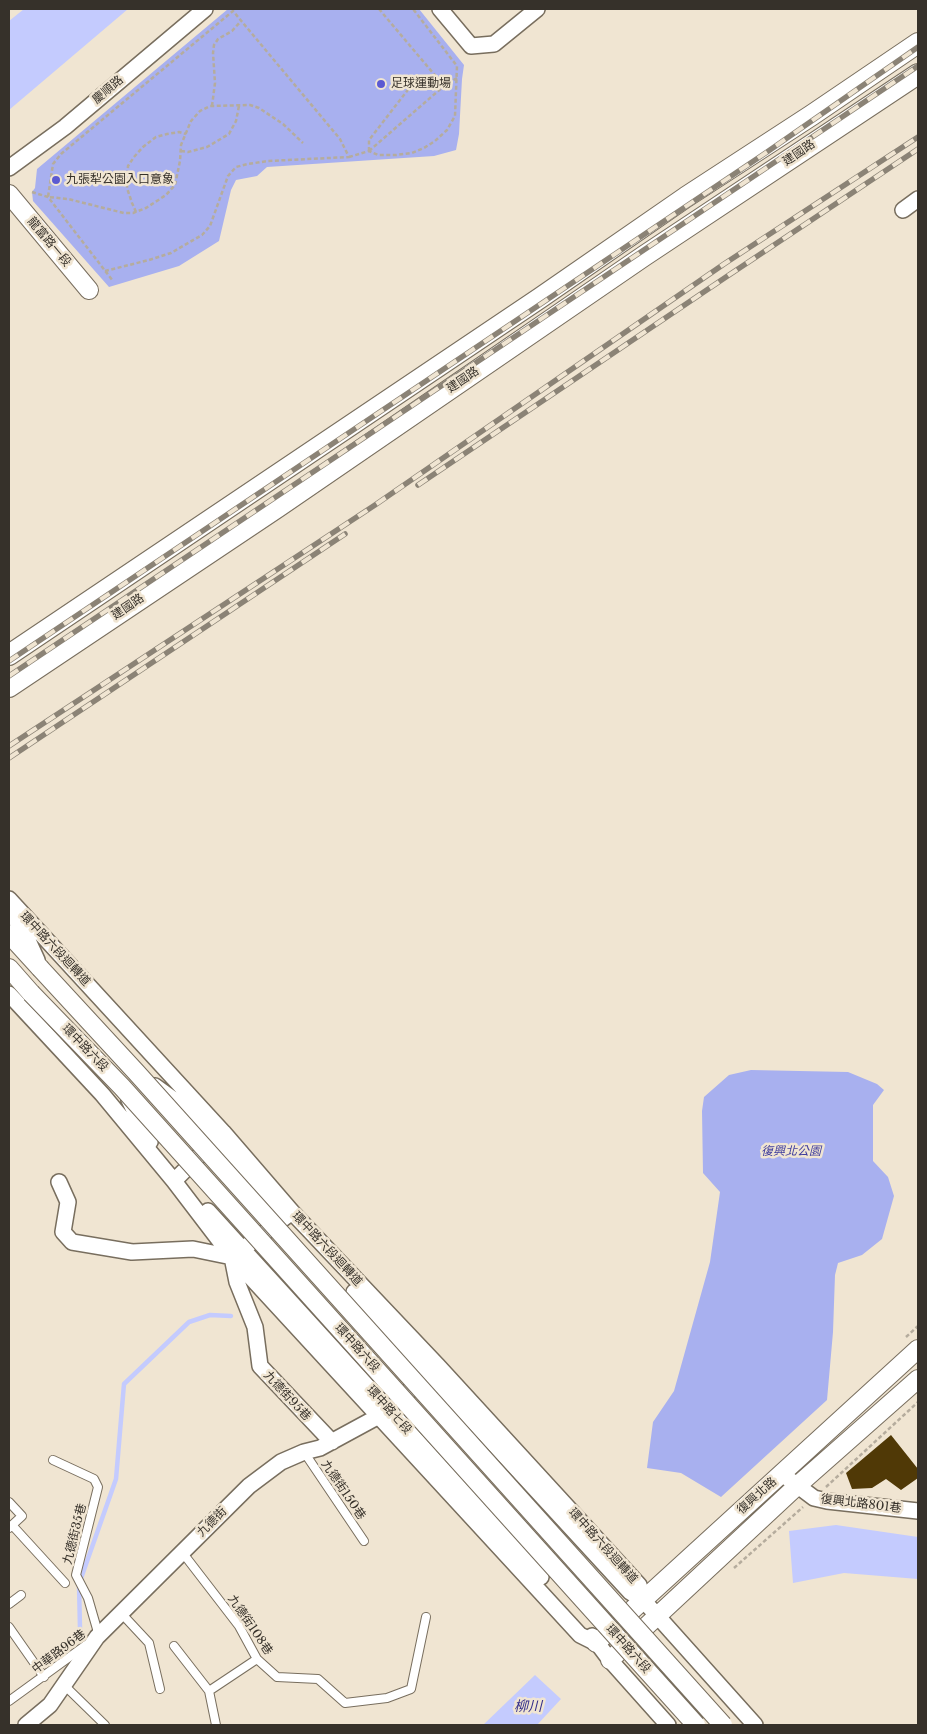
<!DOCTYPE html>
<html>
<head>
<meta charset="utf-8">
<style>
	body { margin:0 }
	#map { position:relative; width:927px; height:1734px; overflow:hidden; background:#f0e5d2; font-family:"Libre Baskerville",serif }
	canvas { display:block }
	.frame { position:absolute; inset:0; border:10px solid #36312a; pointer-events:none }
</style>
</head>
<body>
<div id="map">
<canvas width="927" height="1734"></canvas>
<div class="frame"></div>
</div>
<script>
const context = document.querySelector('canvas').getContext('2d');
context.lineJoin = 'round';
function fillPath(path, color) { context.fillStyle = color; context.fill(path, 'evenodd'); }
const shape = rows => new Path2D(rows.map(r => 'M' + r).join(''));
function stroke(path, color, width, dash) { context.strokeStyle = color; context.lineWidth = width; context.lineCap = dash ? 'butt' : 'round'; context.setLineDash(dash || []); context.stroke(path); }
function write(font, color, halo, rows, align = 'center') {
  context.font = font + ' "Libre Baskerville","Noto Sans TC",serif'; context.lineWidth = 5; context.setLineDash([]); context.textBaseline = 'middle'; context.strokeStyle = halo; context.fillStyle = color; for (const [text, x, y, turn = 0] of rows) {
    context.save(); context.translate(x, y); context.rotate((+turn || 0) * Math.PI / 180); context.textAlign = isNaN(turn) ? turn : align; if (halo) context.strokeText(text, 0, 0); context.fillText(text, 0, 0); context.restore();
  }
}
fillPath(shape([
	[228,9,419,9,464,65,462,79,459,134,456,150,434,156,267,167,257,176,236,180,231,190,219,241,179,266,109,287,33,201,32,192,35,188,37,169],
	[751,1070,848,1072,877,1084,884,1090,873,1105,873,1161,888,1177,894,1196,882,1239,862,1255,838,1263,835,1275,833,1332,827,1400,721,1497,681,1473,647,1468,653,1422,674,1391,710,1262,720,1192,703,1173,702,1111,704,1097,729,1075]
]), '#a8b0ef');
fillPath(shape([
	[24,9,128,9,9,110,9,21],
	[836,1525,918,1537,918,1579,844,1573,793,1583,789,1531],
	[535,1675,561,1699,537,1725,483,1725]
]), '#c4cbfe');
stroke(shape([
	[80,1629,79,1584,116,1479,124,1384,189,1322,210,1315,231,1316]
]), '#c4cbfe', 4.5);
fillPath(shape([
	[891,1435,918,1469,918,1478,901,1490,886,1479,872,1488,852,1489,846,1473]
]), '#503906');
const service = shape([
	[304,1452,364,1541],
	[53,1460,94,1479,98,1487,76,1575,88,1598,97,1629,97,1637],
	[9,1502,22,1516,9,1528],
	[12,1525,65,1583],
	[182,1552,239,1626,257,1659,277,1677,318,1679,345,1703,387,1698,411,1689,426,1617],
	[9,1604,21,1595],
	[121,1613,149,1643,160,1689],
	[9,1627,44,1677],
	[174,1646,209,1691,216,1725],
	[64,1685,105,1725],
	[209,1691,257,1659],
	[9,1701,86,1645]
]);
const minor = shape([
	[440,9,471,46,494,44,537,9],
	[9,168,65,127,205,9],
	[903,210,918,199],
	[9,899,223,1132,292,1212,438,1366,639,1585,644,1601],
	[10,910,27,938,37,960],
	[9,994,102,1094,174,1181,232,1257,580,1635,596,1643],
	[155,1086,177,1102,275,1208],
	[129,1100,150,1142],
	[174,1181,214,1141],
	[59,1182,68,1202,63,1232,72,1242,132,1252,193,1249,232,1257,292,1212],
	[208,1211,541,1577],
	[232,1257,237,1282,255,1327,260,1366,332,1442],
	[354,1292,630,1592,644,1601,755,1725],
	[782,1474,814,1498,827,1501,918,1511],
	[592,1636,610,1660,668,1725],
	[26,1725,50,1705,97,1637,249,1486,281,1462,304,1452,320,1448,379,1416,426,1377]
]);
const tertiary = shape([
	[9,194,89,290],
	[9,934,40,968],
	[9,968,31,993],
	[596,1643,918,1349],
	[610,1660,798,1485,918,1379]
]);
const secondary = shape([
	[9,655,540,298,686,197,812,115,918,43],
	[9,687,278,507,644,256,918,74]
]);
stroke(service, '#786e5e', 10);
stroke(minor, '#786e5e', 18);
stroke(tertiary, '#786e5e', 20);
stroke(secondary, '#786e5e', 22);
stroke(shape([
	[379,9,444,86],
	[212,106,215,83,213,53,214,45,218,39,232,31,241,21],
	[181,151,188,152,207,147,229,134,236,121,239,106],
	[369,151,445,85,457,78],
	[369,151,369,140,414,82],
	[349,157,369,151,378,155,396,155,412,153,424,148,435,141,447,130,455,116,457,66,413,9],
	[32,192,48,197,113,281],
	[136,212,132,203,127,188,128,166,134,157,143,147,156,137,167,134,179,132,186,134],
	[105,271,149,260,171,253,202,235,210,226,228,176,236,167,248,164,268,161,349,157,340,139,233,11,61,154,53,164,48,197,68,199,124,213,133,213,146,208,166,195,175,185,180,161,181,145,191,121,200,111,210,106,250,105,259,108,283,124,303,143],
	[906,1337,918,1326],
	[826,1487,918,1402],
	[734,1568,803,1507]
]), '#b5ac9d', 2.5, [4, 2.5]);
stroke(service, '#fff', 8);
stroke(minor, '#fff', 15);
stroke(tertiary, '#fff', 18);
stroke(secondary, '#fff', 20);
const rail = shape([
	[418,485,726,277,918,149],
	[9,661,767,152,918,47],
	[9,676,918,66],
	[9,746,375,505,724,264,918,137],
	[9,758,345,534]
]);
stroke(rail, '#8b8376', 5.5);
stroke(rail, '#f0e5d2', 4, [11]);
const tertiaryBridge = shape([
	[40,968,136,1072,723,1725],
	[31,993,122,1087,696,1725]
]);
stroke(tertiaryBridge, '#786e5e', 20, []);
stroke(tertiaryBridge, '#fff', 18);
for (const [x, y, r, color] of [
	[381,84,5,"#5c5ad2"],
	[56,180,5,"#5c5ad2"]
]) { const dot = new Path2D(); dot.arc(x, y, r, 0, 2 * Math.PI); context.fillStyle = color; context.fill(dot); stroke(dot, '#f0e5d2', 2); }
write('12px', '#36312a', '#f0e5d2', [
	["足球運動場",391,84],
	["九張犁公園入口意象",66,180]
], 'left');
write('12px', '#36312a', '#f0e5d2', [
	["慶順路",108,90,-40],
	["建國路",799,153,-34],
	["龍富路一段",49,242,50],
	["建國路",463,380,-34],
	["建國路",128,607,-34],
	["環中路六段迴轉道",55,949,47],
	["環中路六段",85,1048,46],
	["環中路六段迴轉道",327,1249,47],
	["環中路六段",357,1348,48],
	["九德街95巷",287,1396,47],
	["環中路七段",389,1410,48],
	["九德街150巷",343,1490,56],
	["復興北路",757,1496,-42],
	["復興北路801巷",861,1504,7],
	["九德街",212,1522,-45],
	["九德街35巷",75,1534,-76],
	["環中路六段迴轉道",603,1546,48],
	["九德街108巷",250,1625,56],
	["環中路六段",628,1649,48],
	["中華路96巷",59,1652,-37]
]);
write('italic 12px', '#413f9d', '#f0e5d2', [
	["復興北公園",791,1152]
]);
write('italic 14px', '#332d8a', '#f0e5d2', [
	["柳川",528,1707]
]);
</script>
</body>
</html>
